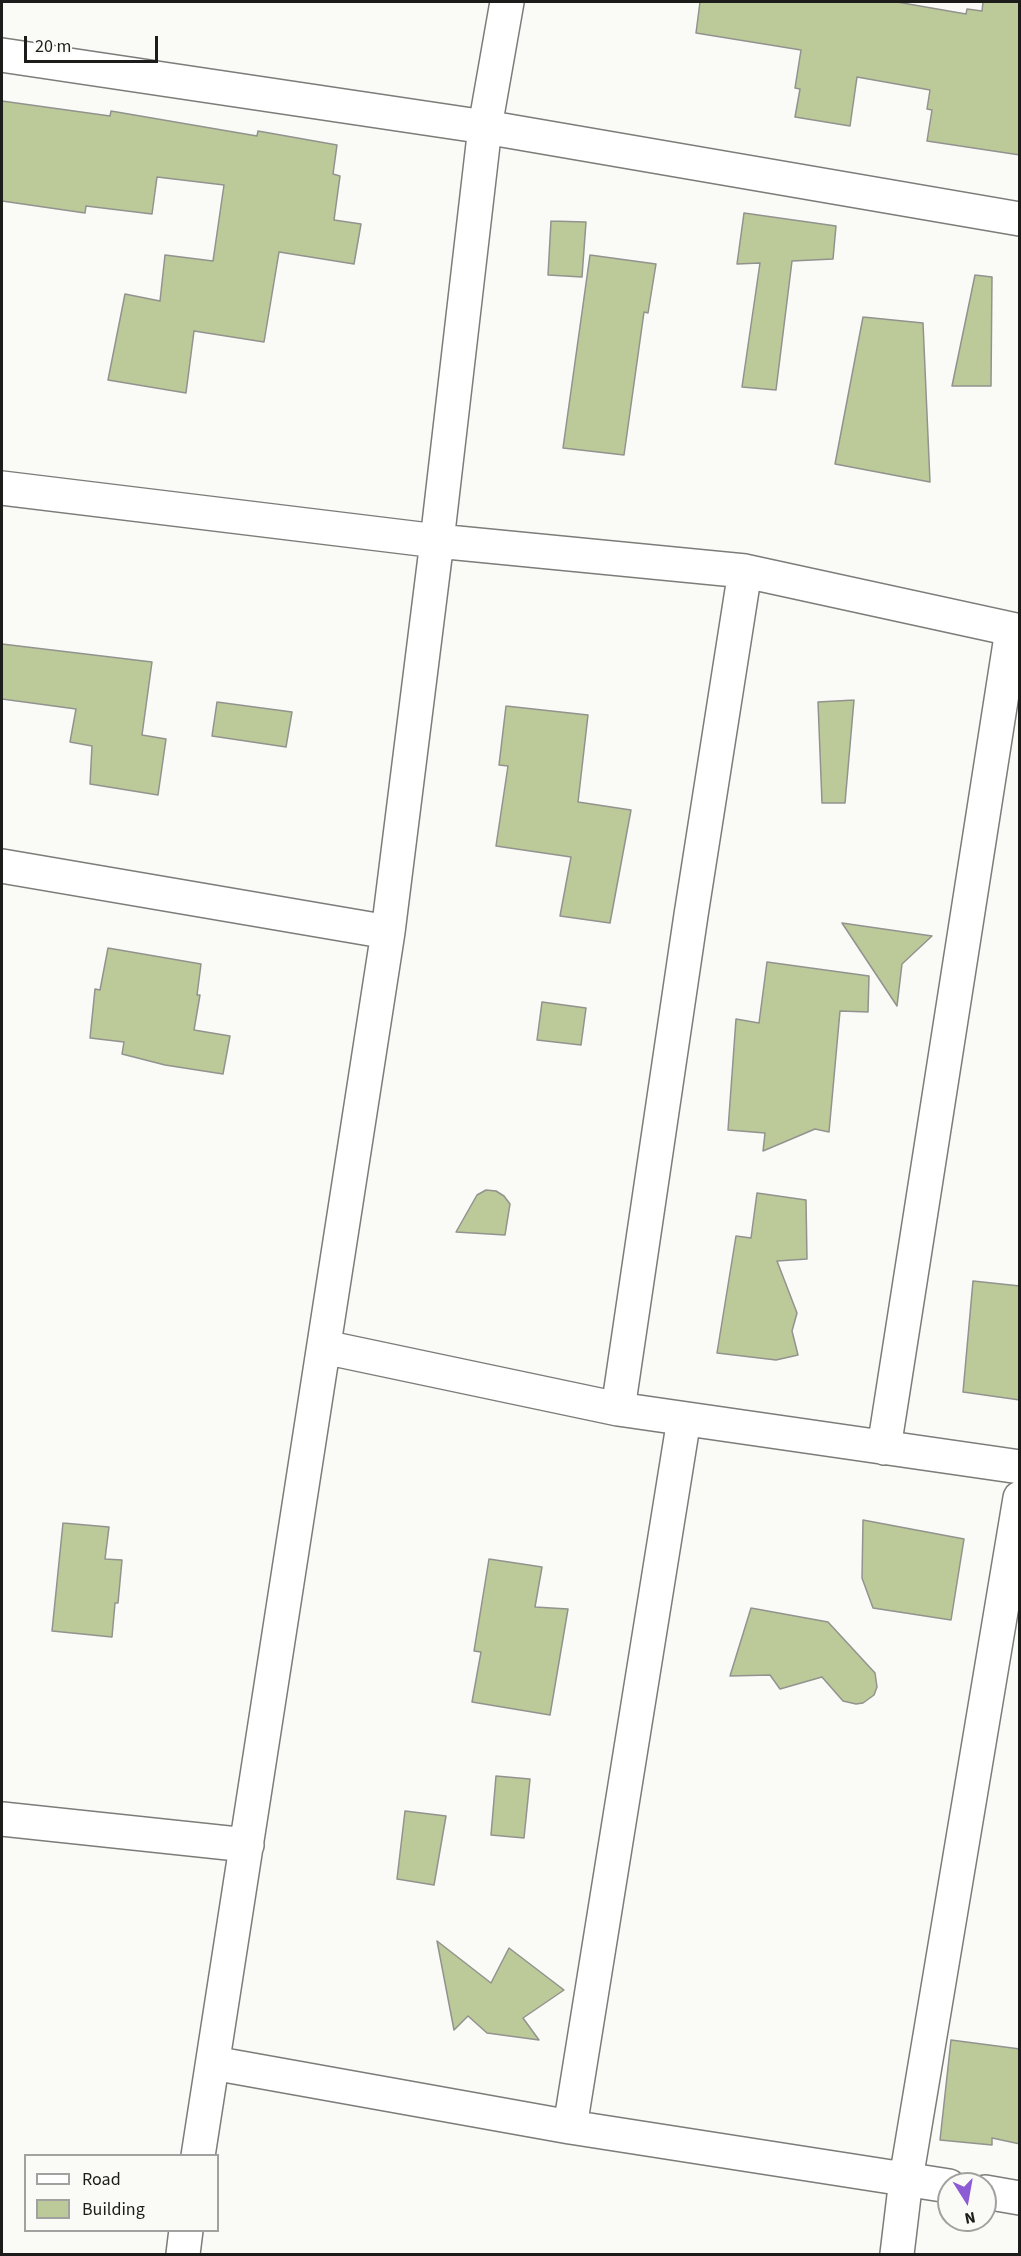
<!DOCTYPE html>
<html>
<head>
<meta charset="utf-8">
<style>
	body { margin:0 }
	#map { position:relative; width:1021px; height:2256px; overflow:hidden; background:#fafbf7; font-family:"Source Sans 3",sans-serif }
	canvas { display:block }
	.frame { position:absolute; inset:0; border:3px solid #1c1c1a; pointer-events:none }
	.legend { position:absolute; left:24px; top:2154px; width:195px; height:78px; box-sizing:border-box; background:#fafbf7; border:2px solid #a1a29f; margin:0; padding:8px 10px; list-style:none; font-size:18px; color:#1c1c1a }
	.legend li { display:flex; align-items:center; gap:12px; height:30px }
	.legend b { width:30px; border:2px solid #a1a29f }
	.north { position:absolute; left:937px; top:2172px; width:60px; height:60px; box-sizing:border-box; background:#fafbf7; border:2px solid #a1a29f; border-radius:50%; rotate:169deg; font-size:16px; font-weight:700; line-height:24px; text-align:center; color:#1c1c1a }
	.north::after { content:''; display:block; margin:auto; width:21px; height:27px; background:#8d5bd3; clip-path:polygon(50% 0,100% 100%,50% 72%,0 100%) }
	.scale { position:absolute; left:24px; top:36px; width:134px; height:27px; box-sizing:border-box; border:3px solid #1c1c1a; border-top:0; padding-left:8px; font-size:18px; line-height:21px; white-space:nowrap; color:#1c1c1a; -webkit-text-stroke:4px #fafbf7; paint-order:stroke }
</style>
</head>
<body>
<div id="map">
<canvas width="1021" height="2256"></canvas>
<div class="frame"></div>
<ul class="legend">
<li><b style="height:8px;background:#fff"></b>Road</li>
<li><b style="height:16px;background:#bcc999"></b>Building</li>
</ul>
<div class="north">N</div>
<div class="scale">20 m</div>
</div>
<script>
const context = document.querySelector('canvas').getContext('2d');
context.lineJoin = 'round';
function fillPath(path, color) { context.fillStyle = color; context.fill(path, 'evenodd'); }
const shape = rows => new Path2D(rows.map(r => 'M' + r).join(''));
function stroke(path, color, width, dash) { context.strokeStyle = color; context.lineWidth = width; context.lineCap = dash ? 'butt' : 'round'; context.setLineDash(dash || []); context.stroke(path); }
const building = shape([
	[700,2,897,2,966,14,967,9,982,11,983,2,1020,2,1020,155,927,141,932,110,927,109,930,90,857,77,850,126,795,117,800,89,795,88,801,50,696,33,700,2],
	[2,101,110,116,111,111,257,136,258,131,337,145,333,174,340,176,334,220,361,224,354,264,279,252,264,342,194,331,186,393,108,380,125,294,160,301,165,255,213,261,224,185,157,177,152,214,86,206,85,213,2,201,2,101],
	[744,213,836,226,833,259,792,261,776,390,742,387,760,263,737,264,744,213],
	[551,221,586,222,582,277,548,275,551,221],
	[590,255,656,264,648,313,644,312,624,455,563,448,590,255],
	[975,275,992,277,991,386,952,386,975,275],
	[863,317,923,323,930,482,835,464,863,317],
	[2,644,152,662,142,735,166,739,158,795,90,784,92,746,70,742,76,709,2,699,2,644],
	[854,700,845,803,822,803,818,702,854,700],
	[217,702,292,712,286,747,212,736,217,702],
	[506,706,588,715,578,802,631,810,610,923,560,916,571,857,496,846,508,766,499,765,506,706],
	[842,923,932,936,902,964,897,1006,842,923],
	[108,948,201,964,197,995,200,995,194,1030,230,1036,223,1074,165,1065,122,1054,124,1042,90,1038,95,989,100,990,108,948],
	[767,962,869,976,868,1012,840,1011,829,1132,815,1129,763,1151,765,1133,728,1130,736,1019,759,1023,767,962],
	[542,1002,586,1008,581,1045,537,1040,542,1002],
	[486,1190,496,1191,504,1196,510,1204,505,1235,456,1232,477,1195,486,1190],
	[757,1193,806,1200,807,1259,777,1261,797,1313,792,1331,798,1355,776,1360,717,1353,736,1236,751,1238,757,1193],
	[973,1281,1020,1286,1020,1400,963,1392,973,1281],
	[863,1520,964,1539,951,1620,873,1608,862,1578,863,1520],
	[63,1523,109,1527,105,1559,122,1560,118,1603,115,1603,112,1637,52,1631,63,1523],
	[489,1559,542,1567,535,1607,568,1609,550,1715,472,1702,481,1652,474,1651,489,1559],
	[751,1608,828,1622,875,1673,877,1687,874,1695,863,1703,856,1704,843,1701,822,1677,780,1689,770,1675,730,1676,751,1608],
	[496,1776,530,1779,524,1838,491,1835,496,1776],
	[405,1811,446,1816,434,1885,397,1879,405,1811],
	[437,1941,491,1983,509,1948,564,1990,523,2018,539,2040,487,2033,468,2016,454,2030,437,1941],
	[951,2040,1020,2049,1020,2144,992,2138,992,2145,940,2140,951,2040]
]);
fillPath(building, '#bcc999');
stroke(building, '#92938f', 1.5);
const street = shape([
	[2,55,485,127,1020,219],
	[2,488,437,541,745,571,1020,631],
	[2,866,388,932],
	[324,1347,618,1409,1020,1467],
	[618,1409,691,915,745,571],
	[884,1448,1012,630],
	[2,1819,247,1845],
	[213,2063,570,2127,949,2186],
	[570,2127,684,1419],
	[198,2156,388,932,437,541,485,127,507,2],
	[985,2192,1020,2198],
	[183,2254,186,2230],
	[897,2254,906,2179,1020,1498]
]);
stroke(street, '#7b7d79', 36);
stroke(street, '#fff', 33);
</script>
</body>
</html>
